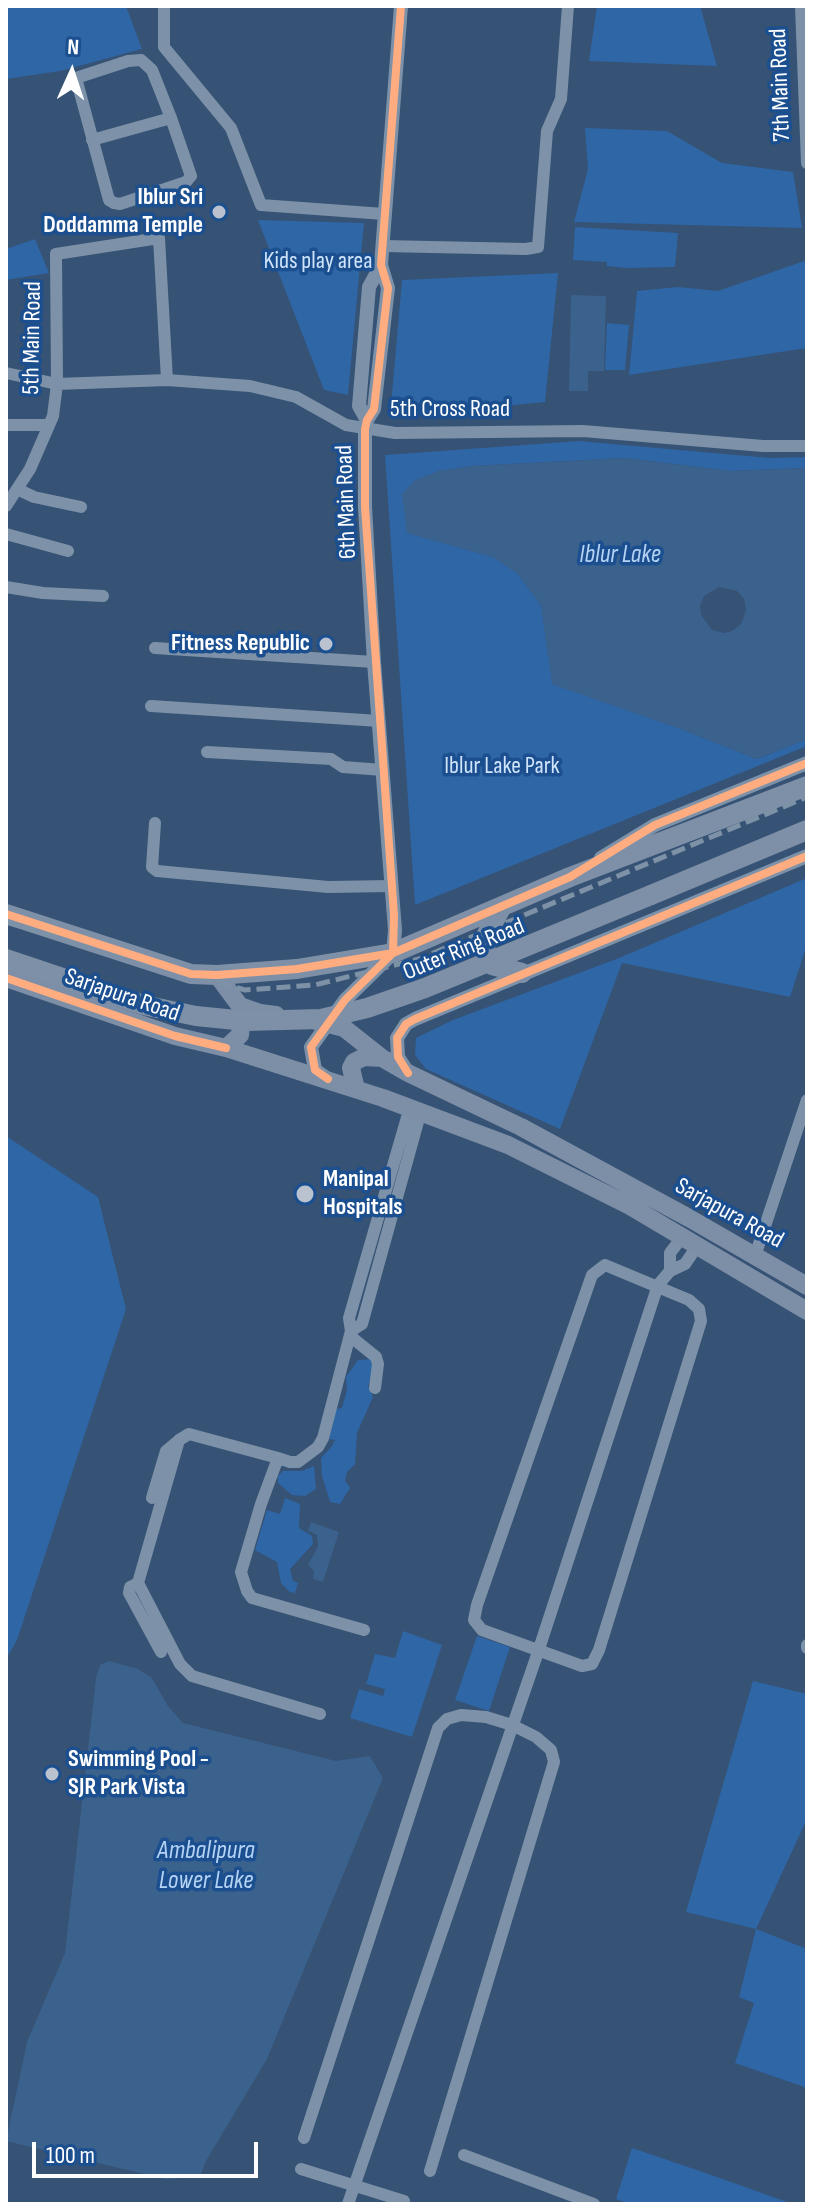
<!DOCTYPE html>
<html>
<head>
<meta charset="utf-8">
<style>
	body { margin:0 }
	#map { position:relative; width:813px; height:2210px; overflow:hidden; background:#365274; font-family:"Sofia Sans Condensed",sans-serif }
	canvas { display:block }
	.frame { position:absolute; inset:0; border:8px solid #fff; pointer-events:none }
	.north { position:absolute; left:32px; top:32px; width:80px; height:80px; -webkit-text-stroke:6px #1b4f8f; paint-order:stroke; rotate:3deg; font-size:22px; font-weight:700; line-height:32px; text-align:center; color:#fff }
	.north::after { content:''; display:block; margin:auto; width:28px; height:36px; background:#fff; clip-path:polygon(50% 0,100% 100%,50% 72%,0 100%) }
	.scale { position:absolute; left:32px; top:2142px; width:226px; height:36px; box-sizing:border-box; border:4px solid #fff; border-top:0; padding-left:10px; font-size:24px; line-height:28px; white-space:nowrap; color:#fff; -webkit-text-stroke:6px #1b4f8f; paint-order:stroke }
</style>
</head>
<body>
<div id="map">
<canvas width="813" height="2210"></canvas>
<div class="frame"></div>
<div class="north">N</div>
<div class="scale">100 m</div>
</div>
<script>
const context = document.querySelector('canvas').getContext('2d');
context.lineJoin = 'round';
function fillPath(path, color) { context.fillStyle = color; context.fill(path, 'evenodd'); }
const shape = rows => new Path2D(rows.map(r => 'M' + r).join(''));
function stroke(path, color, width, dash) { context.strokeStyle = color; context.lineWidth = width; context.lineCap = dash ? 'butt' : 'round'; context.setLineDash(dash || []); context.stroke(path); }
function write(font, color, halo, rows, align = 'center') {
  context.font = font + ' "Sofia Sans Condensed",sans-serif'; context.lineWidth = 7; context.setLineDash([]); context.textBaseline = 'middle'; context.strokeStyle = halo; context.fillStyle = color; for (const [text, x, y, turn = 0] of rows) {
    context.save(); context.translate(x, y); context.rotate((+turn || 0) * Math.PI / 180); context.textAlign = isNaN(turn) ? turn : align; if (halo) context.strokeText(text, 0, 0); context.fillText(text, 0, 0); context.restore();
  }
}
fillPath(shape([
	[6,6,126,6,142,49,60,71,6,79],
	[597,6,700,6,717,66,589,61],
	[585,128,667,131,722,163,793,172,802,228,574,222,588,169],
	[258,220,364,223,348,395,324,390],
	[575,227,678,233,675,267,627,268,607,266,607,262,573,260],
	[35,239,49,273,6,280,6,249],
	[807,260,807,348,629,375,637,291,678,287,718,291],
	[558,273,545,402,411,415,391,406,402,280],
	[607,323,629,325,625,370,605,370],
	[579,441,770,458,807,457,807,468,730,471,625,458,473,466,439,471,414,481,408,533,493,557,517,573,541,605,553,684,681,729,757,759,807,739,807,746,415,905,385,455],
	[807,878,807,944,790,997,622,963,560,1129,426,1069,415,1055,416,1038,453,1020,619,958],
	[6,1136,98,1197,126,1309,17,1640,6,1659],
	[371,1359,373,1371,368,1386,373,1397,357,1433,355,1464,347,1472,345,1480,350,1488,340,1504,330,1502,322,1476,321,1458,332,1446,335,1440,329,1439,335,1409,342,1408,347,1390,346,1377,358,1360],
	[314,1466,316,1489,305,1496,292,1495,278,1483,278,1476,283,1471,302,1471],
	[285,1498,300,1504,299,1528,312,1536,313,1544,290,1569,293,1581,298,1583,295,1593,290,1592,281,1583,277,1562,255,1550,267,1510,280,1514],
	[403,1631,442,1645,412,1737,350,1718,359,1689,383,1696,385,1689,366,1684,375,1654,395,1658],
	[477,1636,510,1647,489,1711,455,1700],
	[753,1681,807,1694,807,1819,756,1929,807,1949,807,2088,735,2063,754,2003,739,1997,756,1929,686,1912],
	[632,2148,697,2170,793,2204,629,2204,616,2199]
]), '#2f66a5');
fillPath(shape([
	[571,295,606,296,604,371,588,371,588,391,569,391],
	[625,458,730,471,807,468,807,739,757,759,681,729,552,684,541,605,517,573,493,557,407,533,402,494,414,481,439,471,473,466],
	[719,587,737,591,744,599,746,610,741,624,732,631,724,633,712,630,701,615,700,606,704,596],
	[311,1522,339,1532,323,1582,313,1579,314,1571,308,1565,318,1546,317,1535,308,1531],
	[109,1661,138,1669,152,1678,168,1706,183,1723,336,1761,370,1756,383,1778,267,2059,206,2161,200,2177,165,2179,6,2141,27,2042,65,1953,96,1678,100,1665]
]), '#3b618d');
stroke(shape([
	[164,6,164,47,231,128,261,205,384,214],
	[801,6,807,163],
	[141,60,152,70,171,118,191,176,186,182,120,204,114,203,109,200,76,78,128,61,141,60],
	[92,140,171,118],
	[383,246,526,249,538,247,547,131,561,99,568,6],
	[6,373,57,384,167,380,250,386,296,397,346,425,395,433,583,431,763,446,807,446],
	[6,425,49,425],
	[17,489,34,497,81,507],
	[6,506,30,469,53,416,57,384,56,254,159,238,167,380],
	[6,534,68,551],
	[6,587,43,593,103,596],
	[155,648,374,662],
	[151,706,379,721],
	[207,752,331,759,343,767,383,770],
	[155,823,152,867,157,871,328,887,392,886],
	[755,1256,807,1100],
	[605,1265,689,1300,699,1309,701,1321,599,1650,592,1664,582,1666,482,1630,474,1620,477,1605,592,1275,605,1265],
	[670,1271,670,1253,683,1236],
	[351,1331,362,1324,421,1111],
	[350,1336,376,1357,378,1364,375,1388],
	[278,1458,189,1434,179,1440,138,1583,180,1664,192,1676,320,1714],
	[152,1498,166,1451,178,1441],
	[138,1583,130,1587,129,1593,161,1652],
	[364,1630,252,1598,247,1591,241,1572,261,1504,278,1458,290,1462,298,1462,318,1447,323,1438,351,1331,349,1318,410,1107],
	[807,1645,807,1648],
	[304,2138,438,1728,447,1719,461,1715,486,1717,512,1725,536,1737,551,1750,554,1762,430,2171],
	[464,2155,594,2204],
	[301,2169,404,2201],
	[348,2204,538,1652,658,1285,670,1271,685,1264,698,1245]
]), '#7d92a8', 12);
stroke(shape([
	[367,420,359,406,369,287,381,265],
	[601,858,655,825,807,763],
	[407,1071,398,1057,397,1038,406,1024,415,1019,807,856],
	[328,1079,315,1070,311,1047,345,1000,393,953,395,930,374,662,365,507,365,429,367,420,374,409,388,288,381,265,401,6]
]), '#7d92a8', 14);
stroke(shape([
	[217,975,240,1006,242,1015,240,1035,226,1048],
	[6,978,175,1036,226,1048,383,1098,508,1145,630,1206,807,1311],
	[240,1006,260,1013,276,1015],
	[313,1020,344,1028,382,1058,408,1073,521,1127,689,1218,807,1286],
	[356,1089,351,1068,354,1062,364,1057,382,1058]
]), '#7d8ea7', 18);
stroke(shape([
	[651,895,807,830],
	[502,906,486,936,485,956,492,965,522,973],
	[6,914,191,974,217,975,297,969,393,953,570,877,807,786]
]), '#7e90a7', 20);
stroke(shape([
	[6,922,245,990,315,985,419,959,807,797]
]), '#7e92a7', 5, [14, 6]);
stroke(shape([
	[6,959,143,1005,196,1016,246,1021,321,1019,367,1008,425,988,651,895]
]), '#7e90a7', 20);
stroke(shape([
	[6,914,191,974,217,975,297,969,393,953,570,877,655,825,807,763],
	[393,953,394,915,365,507,365,429,367,420,374,409,388,288,381,265,401,6],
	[6,978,175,1036,226,1048],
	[408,1073,398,1057,397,1038,406,1024,415,1019,807,856],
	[328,1079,315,1070,311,1047,345,1000,393,953]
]), '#ffac80', 8);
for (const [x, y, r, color] of [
	[219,212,8,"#b9c2ce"],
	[326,644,8,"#b9c2ce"],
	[305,1194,10,"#b9c2ce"],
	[52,1774,8,"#b9c2ce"]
]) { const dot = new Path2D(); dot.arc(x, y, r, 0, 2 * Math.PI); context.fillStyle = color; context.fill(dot); stroke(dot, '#1b4f8f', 3); }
write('24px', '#fff', '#1b4f8f', [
	["7th Main Road",781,85,-92],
	["5th Main Road",33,338,-89],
	["5th Cross Road",450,410],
	["6th Main Road",347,502,-92],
	["Outer Ring Road",464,950,-22],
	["Sarjapura Road",122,996,19],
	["Sarjapura Road",729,1214,29]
]);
write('bold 24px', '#fff', '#1b4f8f', [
	["Iblur Sri",203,198],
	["Doddamma Temple",203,226],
	["Fitness Republic",310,644],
	["Manipal",323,1180,"left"],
	["Hospitals",323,1208,"left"],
	["Swimming Pool -",68,1760,"left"],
	["SJR Park Vista",68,1788,"left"]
], 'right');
write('24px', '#cfe3fa', '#1b4f8f', [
	["Kids play area",318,262],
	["Iblur Lake Park",502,767]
]);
write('italic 26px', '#b5d3f5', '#1b4f8f', [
	["Iblur Lake",620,555],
	["Ambalipura",206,1851],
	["Lower Lake",206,1881]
]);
</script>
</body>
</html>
